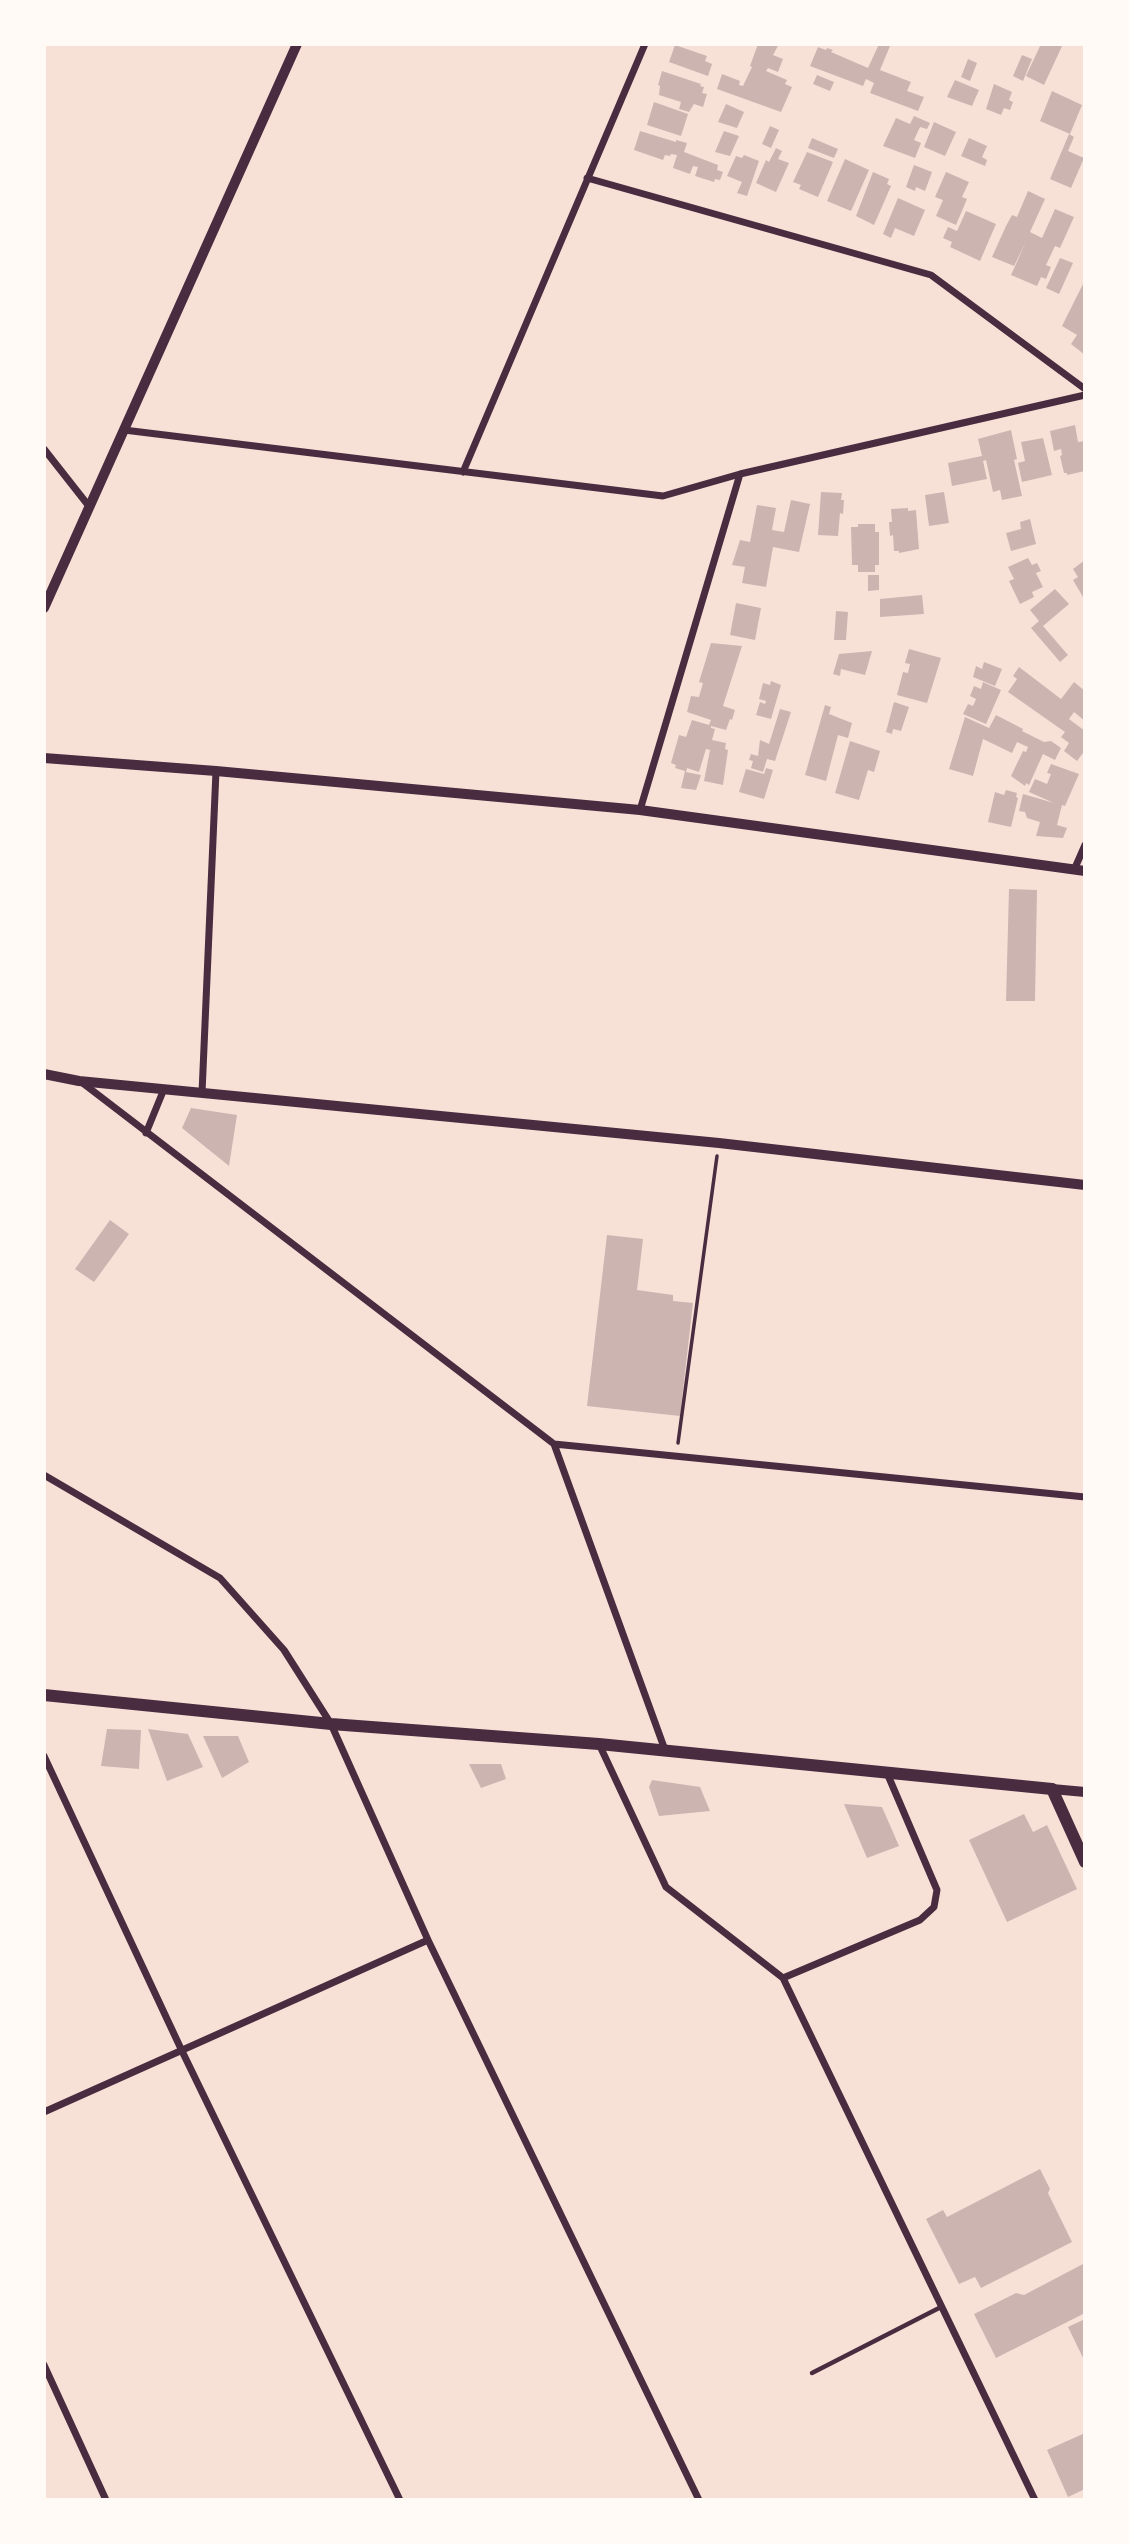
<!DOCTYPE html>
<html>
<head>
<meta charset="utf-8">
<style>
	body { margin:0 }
	#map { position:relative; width:1129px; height:2544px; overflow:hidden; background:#f7e1d7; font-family:Ubuntu,sans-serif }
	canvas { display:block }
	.frame { position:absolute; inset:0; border:46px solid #fffaf5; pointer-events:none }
</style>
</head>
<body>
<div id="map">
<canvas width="1129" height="2544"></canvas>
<div class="frame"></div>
</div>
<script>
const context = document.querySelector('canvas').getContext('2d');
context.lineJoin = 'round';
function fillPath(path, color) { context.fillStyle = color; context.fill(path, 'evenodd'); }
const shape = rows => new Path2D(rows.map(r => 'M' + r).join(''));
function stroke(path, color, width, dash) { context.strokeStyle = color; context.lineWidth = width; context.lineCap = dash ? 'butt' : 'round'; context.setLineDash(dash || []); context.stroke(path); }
fillPath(shape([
	[758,44,779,44,773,55,783,59,778,72,768,68,766,71,787,80,785,84,792,87,781,112,717,89,722,74,740,81,739,85,743,86,752,67,750,66],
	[879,44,890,46,880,70,911,82,907,91,924,97,918,111,870,93,874,83,866,79,863,86,810,66,818,47,826,50,827,48,833,50,831,52,868,68],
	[1041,44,1063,44,1044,85,1026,76],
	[675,45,707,56,705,61,712,64,708,76,669,62],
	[1022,55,1032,59,1023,81,1013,76],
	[968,59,977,63,970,81,961,77],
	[662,71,701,84,700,86,704,87,702,93,707,94,703,107,694,104,689,112,679,109,681,102,659,95,660,86,658,85],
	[817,75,834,82,830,91,813,84],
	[955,80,979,90,972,106,947,97],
	[994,84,1012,92,1009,100,1013,102,1010,110,1004,108,1001,115,986,109],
	[1052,91,1082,105,1070,134,1040,121],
	[654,102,688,114,681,136,647,125],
	[726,104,744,112,737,128,718,122],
	[914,116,930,123,927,129,920,127,914,140,921,143,915,158,883,146,896,118,910,124],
	[934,122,956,132,945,156,924,147],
	[770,126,779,130,771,148,762,144],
	[640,131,676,142,676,140,687,143,684,152,718,165,717,170,723,172,720,180,715,179,714,182,695,176,698,167,693,166,690,174,673,168,677,155,671,154,670,156,665,155,663,160,634,150],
	[724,131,739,136,730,156,715,152],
	[1069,134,1074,137,1068,151,1084,158,1071,188,1050,179],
	[812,138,838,149,834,158,808,148],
	[969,138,987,146,982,157,987,160,985,166,961,156],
	[776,148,782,151,778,159,789,163,776,192,756,183,766,160,769,162],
	[807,152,833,162,818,197,799,189,801,185,793,182],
	[744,155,759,161,747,196,737,193,742,182,727,176,736,156,742,158],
	[845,159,869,170,851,211,827,201],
	[914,165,932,172,925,191,916,187,915,191,906,187],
	[873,172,889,179,887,184,891,186,874,225,856,216],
	[946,172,969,182,962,197,967,199,956,225,936,216,943,200,935,197],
	[1028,191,1045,199,1030,232,1042,238,1055,209,1074,217,1060,248,1055,246,1046,265,1051,267,1046,279,1041,277,1037,286,1011,275,1026,242,1014,266,992,257,1006,226,1012,215,1017,217],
	[898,198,925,210,914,236,895,228,891,238,883,234],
	[966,211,996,224,980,261,950,247,952,242,943,238,948,227,957,231],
	[1060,258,1073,263,1059,294,1046,288],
	[1085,280,1084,318,1085,355,1071,344,1077,335,1062,326],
	[1075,425,1078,442,1085,441,1085,471,1067,475,1067,473,1064,473,1060,456,1062,455,1061,449,1054,451,1050,431],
	[1011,430,1017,459,1014,460,1022,496,1002,500,1000,490,993,492,986,460,983,461,987,479,952,486,948,463,982,456,978,439],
	[1043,438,1052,475,1022,482,1018,463,1025,461,1021,442],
	[821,492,842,493,841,500,844,500,843,514,840,513,838,536,818,535],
	[944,492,949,523,929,526,925,495],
	[791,500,810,504,799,552,773,547,766,587,742,583,745,567,732,565,740,540,750,542,757,505,776,508,772,530,784,532],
	[908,508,908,511,916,510,919,549,899,553,899,551,894,551,893,535,890,536,889,522,892,522,891,509],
	[1030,519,1036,544,1011,551,1006,533,1021,529,1020,522],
	[858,524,875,524,875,532,879,532,879,565,875,565,875,572,858,572,858,565,852,565,851,527,858,527],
	[1028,558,1032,565,1037,563,1041,571,1036,573,1043,587,1032,592,1034,597,1020,604,1009,581,1014,579,1008,567],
	[1085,560,1085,595,1083,597,1073,580,1078,577,1073,569],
	[868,575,879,575,879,590,868,591],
	[1055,589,1069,604,1043,626,1068,655,1060,662,1031,628,1039,621,1030,610],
	[922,595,924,614,880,617,880,599],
	[736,603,761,608,755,640,730,635],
	[836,611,848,612,846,640,834,640],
	[711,643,742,646,723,706,735,710,732,720,730,719,726,730,711,726,711,728,715,729,712,740,726,743,725,749,728,750,723,785,704,781,710,750,706,749,699,772,687,768,686,772,701,775,696,790,681,788,685,771,675,768,676,765,671,763,679,735,686,737,692,720,709,725,711,720,687,712,691,696,699,697,703,683,699,682],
	[909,649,941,658,927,703,897,695,903,672,908,673,910,664,905,663],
	[872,651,865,675,841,669,840,676,833,674,839,654],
	[984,662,1002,669,995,686,973,677,976,666,982,669],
	[1019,667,1061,699,1074,682,1085,691,1085,721,1074,712,1069,719,1085,731,1085,755,1083,753,1077,761,1064,751,1069,743,1061,737,1065,732,1008,692,1017,679,1013,676],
	[771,681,781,685,771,719,756,715,760,702,765,704,766,701,759,699,763,683,770,685],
	[983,682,1001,690,986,724,963,714,968,704,973,706,976,699,970,696,974,686,981,689],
	[894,702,909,707,901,731,893,729,892,734,886,732],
	[825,705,831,707,829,714,852,723,848,738,838,735,826,781,805,775],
	[780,709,791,712,775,761,767,759,763,772,751,768,753,761,749,760,751,754,758,756,760,740,769,744],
	[996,715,1023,729,1022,731,1044,742,1051,741,1061,748,1055,760,1043,754,1029,785,1026,783,1025,786,1011,776,1023,751,1026,752,1028,747,1017,742,1012,753,983,739,973,776,949,769,965,717,989,728],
	[850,741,880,751,874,772,868,770,859,800,835,793],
	[1051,764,1079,774,1065,806,1062,805,1057,825,1067,828,1063,838,1036,836,1040,822,1027,818,1025,812,1019,811,1023,794,1054,803,1029,792,1035,779,1047,784,1051,774,1047,773],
	[766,768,773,770,764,799,739,792,746,769,764,774],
	[1006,790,1017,793,1016,797,1018,798,1011,827,988,822,995,792,1004,795],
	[1009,889,1037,890,1035,1001,1006,1001],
	[191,1108,237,1115,229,1166,182,1128],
	[110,1220,129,1234,94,1282,75,1269],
	[607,1235,643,1239,637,1290,673,1295,673,1301,693,1303,680,1416,587,1406],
	[107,1729,141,1730,139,1769,101,1766],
	[148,1729,188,1734,203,1767,167,1781],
	[203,1736,238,1736,249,1762,222,1778],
	[469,1764,501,1764,506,1779,481,1788],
	[652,1780,700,1787,710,1811,659,1816,649,1787],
	[844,1804,882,1807,899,1846,867,1858],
	[1024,1814,1033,1832,1047,1825,1077,1889,1007,1922,969,1840],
	[1040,2169,1050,2189,1048,2193,1072,2242,981,2288,975,2277,959,2284,926,2219,943,2210,947,2217],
	[1083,2264,1085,2313,996,2358,974,2314,1016,2293,1024,2295],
	[1085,2319,1085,2362,1068,2327],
	[1085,2433,1085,2489,1068,2497,1047,2450]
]), '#ccb4b1');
stroke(shape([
	[678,1443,717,1156]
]), '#4a2c40', 3.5);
stroke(shape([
	[812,2373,941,2307]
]), '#4a2c40', 4.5);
stroke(shape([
	[587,178,931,275,1085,389],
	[124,430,663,496,740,474,1085,395],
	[44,449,88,505],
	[463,472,645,44],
	[640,810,740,474],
	[1074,870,1085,845],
	[80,1081,554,1444,665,1750],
	[202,1093,216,771],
	[146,1133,164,1089],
	[554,1444,1085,1497],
	[44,1475,220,1578,284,1650,331,1724,428,1940,699,2500],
	[599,1744,666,1887,783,1978,1035,2500],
	[44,1756,182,2051,400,2500],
	[783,1978,920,1920,934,1907,937,1890,887,1773],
	[44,2112,428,1940],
	[44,2365,106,2500]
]), '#4a2c40', 7);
stroke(shape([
	[44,608,297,44],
	[44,758,216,771,640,810,1085,871],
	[44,1074,79,1081,719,1143,1085,1185],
	[1052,1789,1085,1792]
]), '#4a2c40', 10);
stroke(shape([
	[44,1695,331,1724,599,1744,1052,1789,1085,1862]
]), '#4a2c40', 12);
</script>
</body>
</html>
